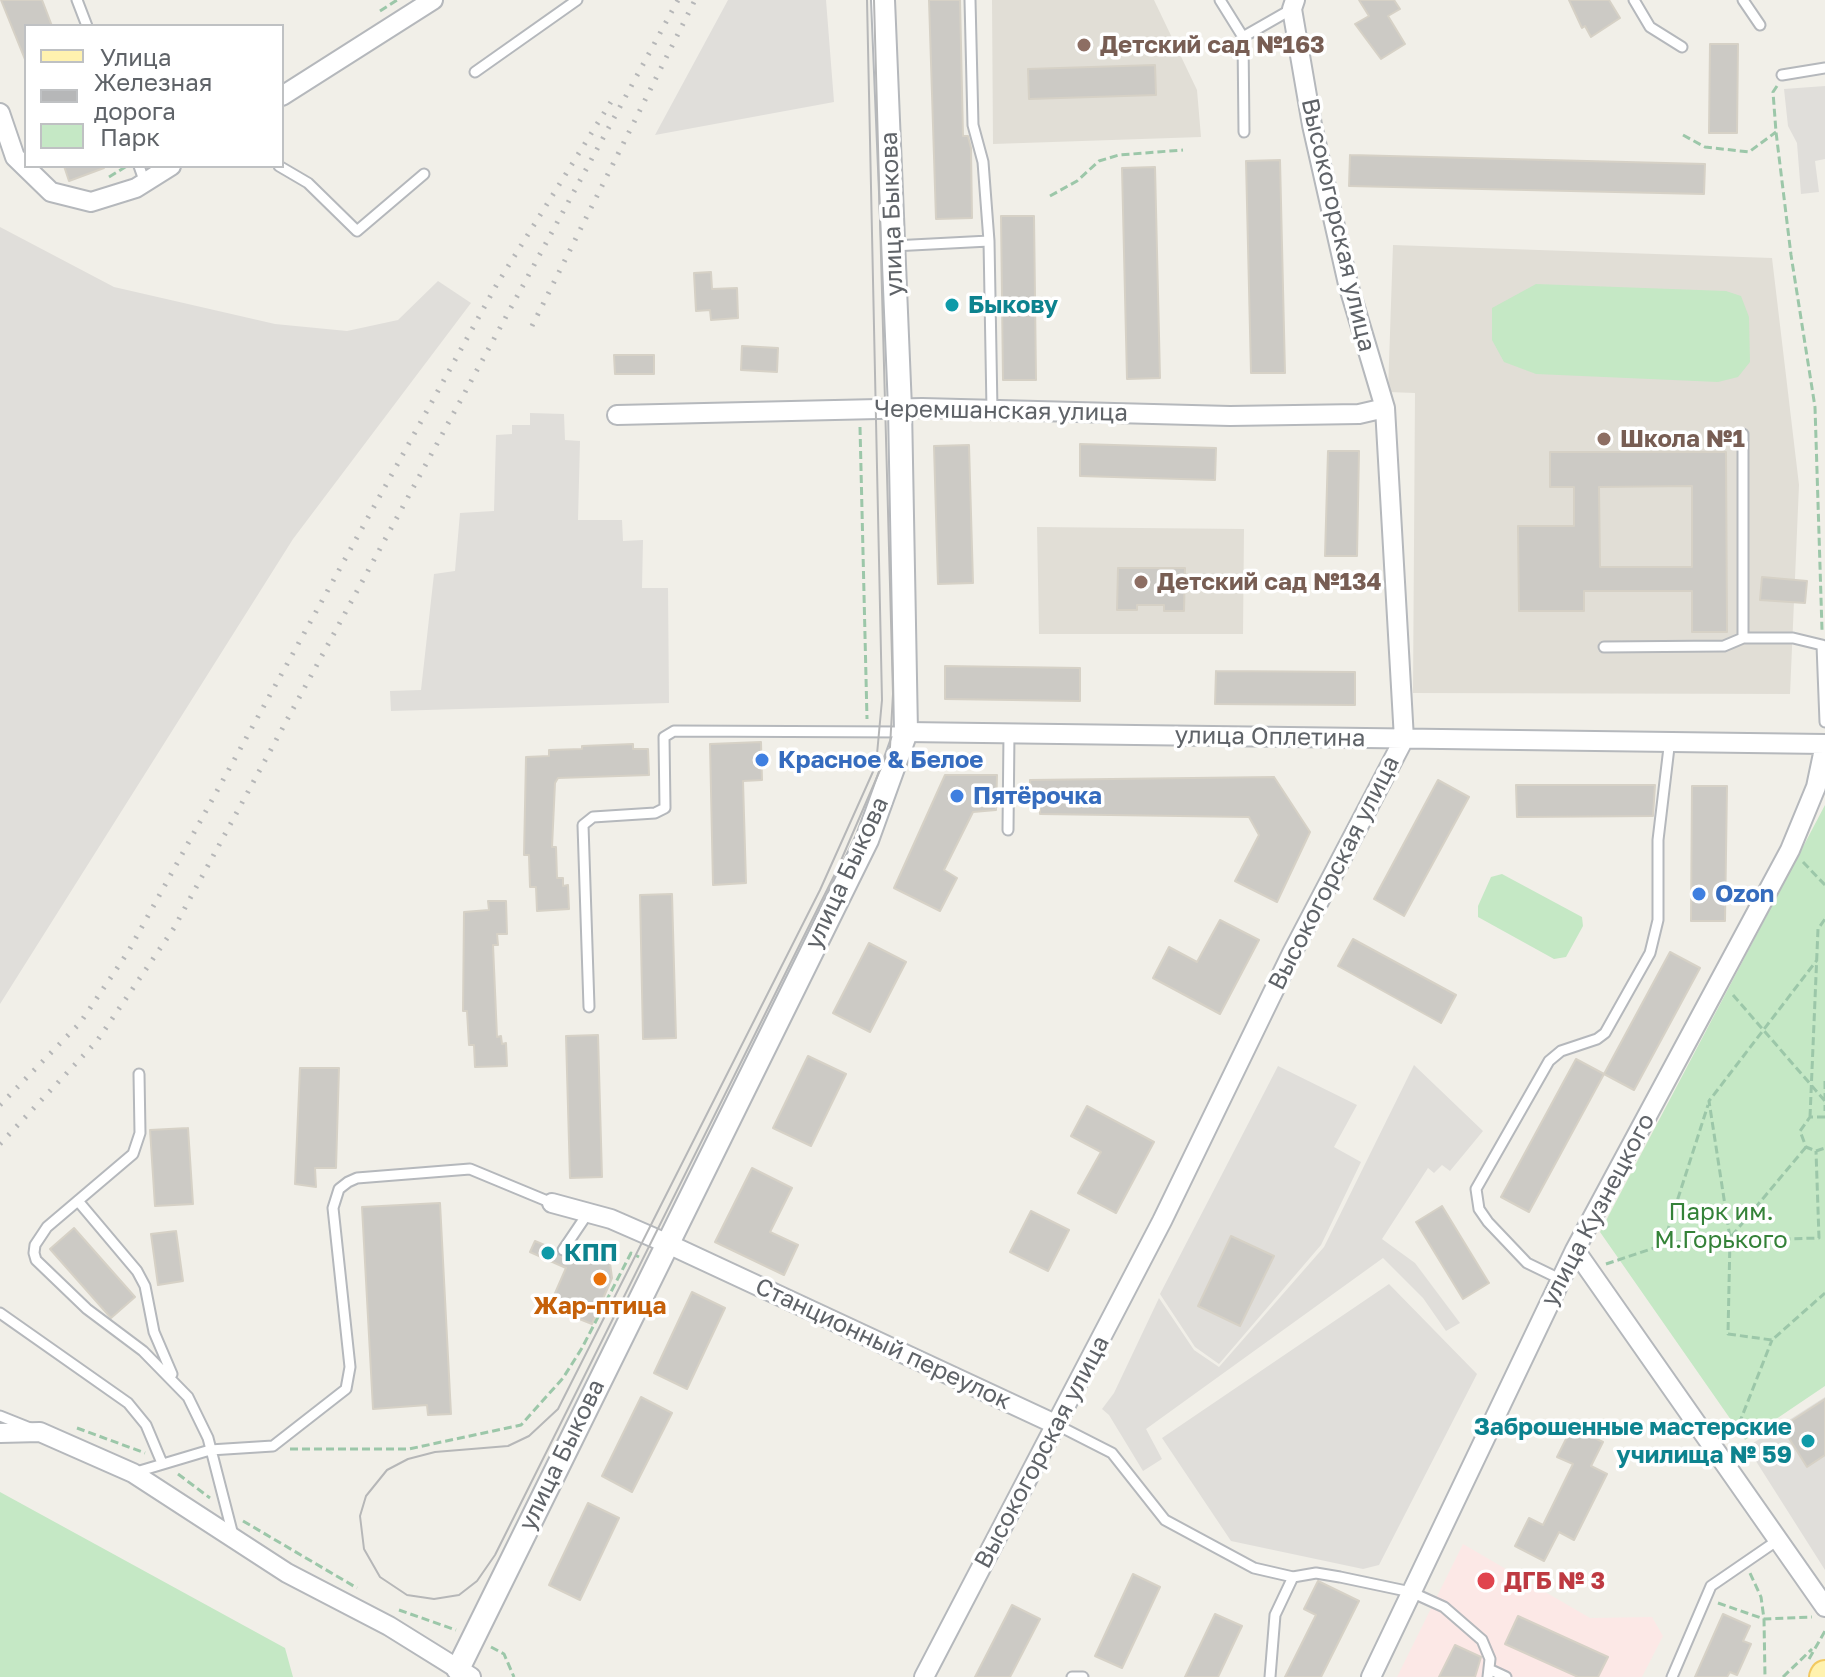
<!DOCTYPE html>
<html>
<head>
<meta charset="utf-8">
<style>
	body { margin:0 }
	#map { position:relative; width:1825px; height:1677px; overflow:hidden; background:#f1efe8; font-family:"Golos Text",sans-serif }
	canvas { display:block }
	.legend { position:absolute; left:24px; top:24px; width:260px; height:144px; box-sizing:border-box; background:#fff; border:2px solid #bfc1c3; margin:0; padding:10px 14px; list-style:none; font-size:24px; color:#5f6368 }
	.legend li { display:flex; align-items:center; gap:16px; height:40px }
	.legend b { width:40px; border:2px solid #bfc1c3 }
</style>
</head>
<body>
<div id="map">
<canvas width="1825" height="1677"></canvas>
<ul class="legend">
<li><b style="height:10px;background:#fff2af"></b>Улица</li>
<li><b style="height:10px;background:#b6b7b8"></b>Железная дорога</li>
<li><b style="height:22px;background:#c5e8c5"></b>Парк</li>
</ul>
</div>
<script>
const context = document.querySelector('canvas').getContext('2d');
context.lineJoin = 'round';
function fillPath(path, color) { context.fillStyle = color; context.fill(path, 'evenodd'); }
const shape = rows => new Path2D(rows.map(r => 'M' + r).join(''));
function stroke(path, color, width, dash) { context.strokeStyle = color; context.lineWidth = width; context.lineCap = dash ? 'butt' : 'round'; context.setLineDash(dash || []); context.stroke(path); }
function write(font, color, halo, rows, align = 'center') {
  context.font = font + ' "Golos Text",sans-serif'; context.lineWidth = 7; context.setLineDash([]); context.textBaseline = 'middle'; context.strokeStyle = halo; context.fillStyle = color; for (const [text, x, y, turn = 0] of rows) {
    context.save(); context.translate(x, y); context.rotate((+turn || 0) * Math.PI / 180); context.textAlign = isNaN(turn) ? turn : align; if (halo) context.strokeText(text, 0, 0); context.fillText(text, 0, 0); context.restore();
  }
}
fillPath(shape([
	[728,0,826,0,834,102,655,135],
	[1825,86,1825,159,1815,161,1819,192,1801,194,1797,143,1788,126,1784,89],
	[0,227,114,287,275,324,347,331,398,320,438,281,471,303,293,539,0,1004],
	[530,413,564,414,565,440,580,441,578,520,622,520,623,541,643,540,642,588,668,588,669,703,391,711,390,691,421,690,434,574,455,571,460,513,494,511,496,435,512,434,512,425,530,425],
	[1414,1065,1483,1131,1450,1171,1442,1165,1434,1173,1428,1168,1382,1239,1415,1263,1460,1323,1446,1331,1423,1298,1383,1258,1146,1429,1162,1459,1143,1471,1109,1415,1102,1409,1114,1393,1159,1298,1194,1350,1219,1367,1324,1247],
	[1278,1066,1357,1105,1334,1147,1361,1162,1321,1245,1219,1364,1195,1347,1160,1294],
	[1389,1284,1477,1374,1379,1565,1363,1569,1231,1541,1162,1438],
	[1825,1397,1825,1570,1747,1447]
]), '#e0deda');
fillPath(shape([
	[992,0,1154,0,1197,90,1201,137,993,144],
	[1393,245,1772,258,1799,485,1790,694,1413,693,1415,393,1388,392],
	[1037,527,1244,529,1243,634,1039,634]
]), '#e1ded6');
fillPath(shape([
	[1463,1544,1590,1618,1652,1617,1663,1636,1642,1677,1397,1677]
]), '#fce8e6');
fillPath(shape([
	[1536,284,1726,291,1741,296,1749,317,1750,362,1738,377,1718,382,1536,374,1504,362,1492,340,1492,308],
	[1825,805,1825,1386,1745,1440,1600,1232],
	[1502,874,1582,917,1583,926,1566,957,1554,959,1478,917,1478,906,1491,877],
	[0,1492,285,1648,293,1677,0,1677]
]), '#c5e8c5');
const building = shape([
	[1,0,42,0,52,26,26,26,26,62,1,0],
	[929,0,960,0,963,136,968,136,971,148,972,218,936,219,929,0],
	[1359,0,1394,0,1400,9,1388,16,1405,44,1381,59,1355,24,1369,16,1359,0],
	[1569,0,1609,0,1620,18,1591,37,1585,26,1582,28,1569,0],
	[1710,44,1738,44,1737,133,1709,133,1710,44],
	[1155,65,1156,95,1029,99,1028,69,1155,65],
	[1350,155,1705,164,1704,194,1349,186,1350,155],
	[1280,160,1285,373,1251,373,1246,161,1280,160],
	[64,166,104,166,104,168,69,181,64,166],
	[1155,167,1160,378,1127,379,1122,168,1155,167],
	[1001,216,1034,216,1036,380,1003,380,1001,216],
	[711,272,712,289,737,288,738,318,711,320,710,310,696,311,694,273,711,272],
	[742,346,778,348,777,372,741,370,742,346],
	[614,355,654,355,654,374,615,374,614,355],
	[1080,444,1216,448,1215,480,1080,476,1080,444],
	[969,445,973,583,938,584,934,446,969,445],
	[1328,451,1359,451,1357,556,1325,556,1328,451],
	[1550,452,1726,452,1727,632,1692,632,1692,591,1584,591,1584,611,1519,611,1518,526,1574,526,1574,487,1550,487,1550,452],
	[1692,486,1692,567,1600,567,1599,487,1692,486],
	[1118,568,1185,568,1184,611,1164,611,1164,605,1137,605,1137,610,1117,610,1118,568],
	[1762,577,1807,581,1805,603,1760,600,1762,577],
	[945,666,1080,668,1080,701,945,699,945,666],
	[1216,671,1355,672,1355,705,1215,704,1216,671],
	[761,742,762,780,743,781,746,883,713,885,710,744,761,742],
	[633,744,633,749,648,749,649,775,558,778,555,783,552,847,556,847,557,878,563,878,563,886,568,885,569,909,537,911,536,887,530,887,529,855,524,855,526,757,549,756,549,750,582,749,582,746,633,744],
	[945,775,997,775,996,810,973,812,944,870,957,878,940,911,894,888,945,775],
	[1274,777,1310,832,1277,902,1235,881,1259,835,1249,817,1040,814,1040,805,1031,805,1030,780,1274,777],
	[1438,780,1469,797,1404,916,1374,899,1438,780],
	[1516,785,1655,785,1653,816,1517,817,1516,785],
	[1692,786,1727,786,1725,921,1691,921,1692,786],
	[672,894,676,1038,643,1039,640,895,672,894],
	[488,901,506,901,507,934,497,934,498,945,493,945,497,1037,501,1036,502,1044,506,1043,507,1066,475,1067,474,1045,469,1045,467,1011,463,1011,464,912,489,910,488,901],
	[1220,920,1259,940,1220,1014,1153,978,1169,947,1197,962,1220,920],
	[1353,939,1456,995,1441,1023,1338,966,1353,939],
	[869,943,906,962,870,1032,833,1013,869,943],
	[1670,952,1700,968,1634,1090,1604,1074,1670,952],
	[598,1035,602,1177,570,1178,566,1036,598,1035],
	[808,1056,846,1074,811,1146,773,1128,808,1056],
	[1576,1059,1604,1074,1529,1212,1501,1197,1576,1059],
	[300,1068,339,1068,336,1168,315,1168,316,1187,295,1184,300,1068],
	[1087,1106,1154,1142,1116,1213,1078,1193,1101,1152,1071,1136,1087,1106],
	[188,1128,193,1204,155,1206,150,1130,188,1128],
	[752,1168,792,1188,770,1232,798,1245,784,1275,715,1242,752,1168],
	[440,1203,451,1414,428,1415,427,1405,373,1409,362,1207,440,1203],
	[1442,1206,1489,1283,1463,1299,1416,1222,1442,1206],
	[1031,1211,1069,1230,1048,1271,1010,1252,1031,1211],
	[74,1228,135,1297,111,1318,50,1249,74,1228],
	[176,1231,183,1281,158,1285,151,1234,176,1231],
	[1231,1236,1274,1256,1240,1326,1198,1306,1231,1236],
	[535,1241,556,1250,562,1257,571,1256,574,1247,610,1263,612,1278,592,1324,549,1307,566,1268,530,1252,535,1241],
	[692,1292,725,1308,687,1389,654,1373,692,1292],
	[641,1397,672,1413,632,1492,602,1476,641,1397],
	[1825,1399,1825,1455,1807,1467,1782,1427,1825,1399],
	[1572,1427,1603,1442,1591,1466,1607,1474,1574,1540,1559,1532,1544,1561,1515,1546,1529,1518,1543,1525,1573,1464,1557,1457,1572,1427],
	[588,1503,619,1518,580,1600,549,1585,588,1503],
	[1133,1574,1160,1587,1122,1668,1095,1656,1133,1574],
	[1318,1581,1359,1601,1321,1677,1285,1677,1316,1615,1304,1609,1318,1581],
	[1012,1605,1040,1619,1010,1677,975,1677,1012,1605],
	[1215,1614,1242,1626,1218,1677,1185,1677,1215,1614],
	[1723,1614,1750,1626,1743,1641,1751,1644,1737,1675,1730,1672,1727,1677,1695,1677,1723,1614],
	[1518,1616,1608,1657,1598,1677,1578,1677,1505,1644,1518,1616],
	[1455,1645,1481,1657,1475,1677,1439,1677,1455,1645]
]);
fillPath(building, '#cccac5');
stroke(building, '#d6d1c6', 2);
const service = shape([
	[77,0,87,26],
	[1220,0,1243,37,1292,9],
	[1634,0,1650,27,1682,47],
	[1743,0,1760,25],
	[1243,37,1244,132],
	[475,72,577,0],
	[1782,75,1825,68],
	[139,166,145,183],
	[279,166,308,183,357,231,424,174],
	[989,241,992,410],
	[893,246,989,241,983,162,973,125,970,0],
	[1743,434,1743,638],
	[1604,647,1724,646,1743,638,1793,638,1822,645,1825,722],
	[1008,830,1009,733],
	[589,1007,583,825,593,817,655,813,665,808,664,737,674,731,906,732],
	[139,1074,140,1133,133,1154,47,1227,35,1245,34,1253,36,1260,87,1309,143,1351,188,1397,208,1438,233,1535],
	[78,1201,137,1271,145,1286,154,1332,172,1374],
	[563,1250,588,1213],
	[1560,1279,1527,1263,1488,1222,1479,1209,1476,1189,1549,1061,1561,1051,1597,1039,1605,1033,1650,953,1658,920,1658,840,1670,739],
	[0,1313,128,1403,146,1425,162,1463],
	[0,1416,30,1428],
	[1057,1425,1112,1453,1165,1520,1254,1568,1293,1577,1316,1573,1340,1577,1411,1592,1444,1607,1482,1640,1490,1659,1488,1677],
	[133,1473,210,1450,273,1446,346,1389,350,1367,333,1208,339,1189,348,1182,357,1178,470,1169,552,1203],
	[1491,1670,1506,1677],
	[1072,1677,1083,1677],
	[1270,1677,1275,1615,1293,1577],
	[1672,1677,1711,1586,1778,1540]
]);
const minor = shape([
	[282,96,433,0],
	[0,113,15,157,51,192,91,202,136,188,171,166],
	[617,415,922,408,1230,416,1359,414,1385,408],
	[906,732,1825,744],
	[552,1203,611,1219,666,1243,1057,1425],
	[1575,1250,1825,1607],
	[0,1433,40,1432,133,1473,287,1573,389,1626,471,1677],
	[924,1677,1162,1221,1292,953,1404,739,1385,408,1348,284,1312,125,1292,9,1295,0],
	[1371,1677,1575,1250,1790,850,1816,787,1825,744]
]);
const tertiary = shape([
	[458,1669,867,840,906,732,900,408,883,0]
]);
const primary = shape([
	[1824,1677,1825,1675]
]);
stroke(service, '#b5b8bc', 13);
stroke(minor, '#b5b8bc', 22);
stroke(tertiary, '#b5b8bc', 26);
stroke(primary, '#f2c960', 32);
stroke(shape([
	[380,11,397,0],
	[1777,86,1773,92,1776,132,1791,255,1815,407,1822,630],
	[1683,135,1705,147,1749,152,1776,132],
	[109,177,127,166],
	[1050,196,1077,181,1099,161,1119,155,1183,150],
	[860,427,867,719],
	[1803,862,1825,885],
	[1733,995,1825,1101],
	[1825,1081,1825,1111],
	[1810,1117,1818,929,1825,919],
	[1825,1117,1810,1117,1800,1131,1806,1147,1816,1151,1825,1148],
	[1806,1147,1730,1238,1709,1101,1817,960],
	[1730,1238,1728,1334,1772,1340,1825,1293],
	[1663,1245,1708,1105],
	[1606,1264,1672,1242,1819,1238,1816,1151],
	[1739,1424,1772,1340],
	[77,1428,145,1453],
	[290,1449,409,1449,521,1425,563,1378,582,1348,631,1253,639,1257],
	[178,1474,210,1498],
	[243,1521,357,1588],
	[1750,1573,1761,1597,1764,1619,1765,1677],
	[1718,1603,1764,1619,1812,1617],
	[399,1610,456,1630],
	[491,1647,504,1654,514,1677],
	[1809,1659,1825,1631],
	[1783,1677,1812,1649]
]), '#9cc7a9', 3, [8, 4]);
stroke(service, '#fff', 9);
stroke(minor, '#fff', 18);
stroke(tertiary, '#fff', 22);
stroke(primary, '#fff2af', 28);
stroke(shape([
	[867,0,882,700,876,765,820,890,558,1409,529,1436,508,1446,435,1452,408,1459,387,1470,366,1496,360,1516,364,1549,380,1577,407,1595,434,1599,459,1595,477,1581,495,1555,836,872,890,747,893,694,874,0]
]), '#b6b7b8', 2);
stroke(shape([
	[532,326,695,0],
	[0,1105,80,1023,128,952,497,284,614,97],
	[0,1144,97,1041,174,928,678,0]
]), '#b6b7b8', 5, [2, 10]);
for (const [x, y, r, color] of [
	[1084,45,8,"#8d6e63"],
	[952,305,8,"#0f9aa8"],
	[1604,439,8,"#8d6e63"],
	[1141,582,8,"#8d6e63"],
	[762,760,8,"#3f7fe0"],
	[957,796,8,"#3f7fe0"],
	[1699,894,8,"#3f7fe0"],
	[548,1253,8,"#0f9aa8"],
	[600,1279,8,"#e8710a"],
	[1808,1441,8,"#0f9aa8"],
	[1486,1581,10,"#e0444e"]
]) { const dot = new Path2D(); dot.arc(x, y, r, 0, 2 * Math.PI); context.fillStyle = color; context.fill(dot); stroke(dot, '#fff', 3); }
write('bold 24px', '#785e54', '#fff', [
	["Детский сад №163",1100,45],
	["Школа №1",1620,439],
	["Детский сад №134",1157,582]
], 'left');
write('24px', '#5f6368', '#fff', [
	["улица Быкова",892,214,-92],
	["Высокогорская улица",1338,225,77],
	["Черемшанская улица",1001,411,1],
	["улица Оплетина",1270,737,1],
	["улица Быкова",847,873,-65],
	["Высокогорская улица",1334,873,-63],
	["улица Кузнецкого",1598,1210,-62],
	["Станционный переулок",883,1344,25],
	["Высокогорская улица",1042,1452,-62],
	["улица Быкова",562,1455,-64]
]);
write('bold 24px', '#0d838f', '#fff', [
	["Быкову",968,305],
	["КПП",564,1253],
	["Заброшенные мастерские",1792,1427,"right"],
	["училища № 59",1792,1455,"right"]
], 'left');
write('bold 24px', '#366cbe', '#fff', [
	["Красное & Белое",778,760],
	["Пятёрочка",973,796],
	["Ozon",1715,894]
], 'left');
write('24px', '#348238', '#fff', [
	["Парк им.",1721,1212],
	["М.Горького",1721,1240]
]);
write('bold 24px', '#c56008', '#fff', [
	["Жар-птица",600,1306]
]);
write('bold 24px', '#be3a42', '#fff', [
	["ДГБ № 3",1504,1581]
], 'left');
</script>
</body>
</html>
